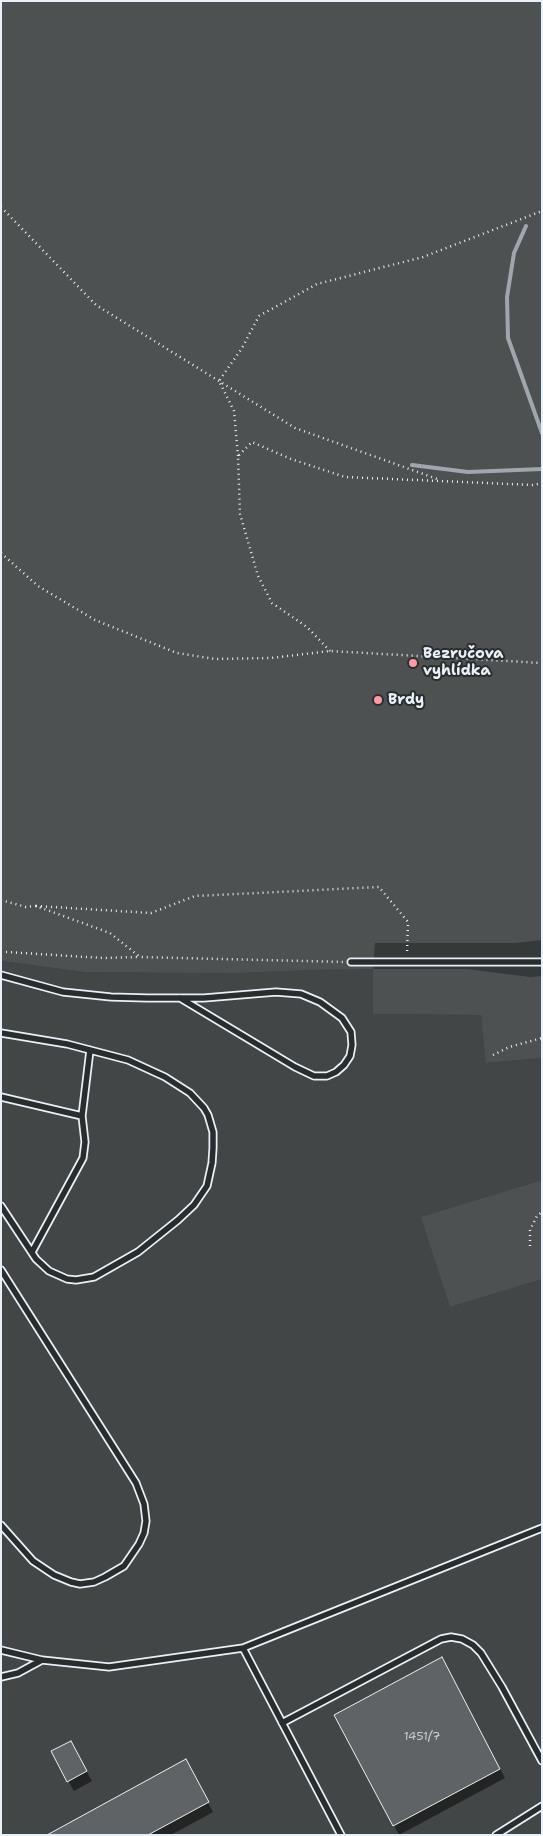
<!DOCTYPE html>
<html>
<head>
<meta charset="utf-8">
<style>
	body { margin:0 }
	#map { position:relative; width:543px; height:1836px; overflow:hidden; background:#35393a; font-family:"Shantell Sans",sans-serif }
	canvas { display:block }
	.frame { position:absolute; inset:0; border:2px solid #e8f1f8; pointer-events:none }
</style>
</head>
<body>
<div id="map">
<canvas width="543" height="1836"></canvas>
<div class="frame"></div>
</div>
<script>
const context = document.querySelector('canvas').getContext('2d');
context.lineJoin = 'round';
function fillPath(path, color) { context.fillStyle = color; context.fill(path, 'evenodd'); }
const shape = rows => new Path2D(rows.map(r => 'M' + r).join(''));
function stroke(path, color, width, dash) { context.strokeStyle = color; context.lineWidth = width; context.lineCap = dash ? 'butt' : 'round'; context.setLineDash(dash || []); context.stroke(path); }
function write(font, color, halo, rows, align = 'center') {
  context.font = font + ' "Shantell Sans",sans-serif'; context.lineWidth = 4; context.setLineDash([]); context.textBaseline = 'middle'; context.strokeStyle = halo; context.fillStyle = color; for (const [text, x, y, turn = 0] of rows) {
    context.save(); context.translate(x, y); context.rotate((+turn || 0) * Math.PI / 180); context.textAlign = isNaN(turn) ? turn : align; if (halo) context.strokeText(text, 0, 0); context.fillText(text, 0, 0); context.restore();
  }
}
fillPath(shape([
	[1,961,84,972,373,969,373,1014,481,1015,487,1063,542,1058,542,1180,422,1217,450,1307,542,1279,542,1835,1,1835]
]), '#424647');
fillPath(shape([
	[1,1,542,1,542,940,515,943,375,943,373,969,467,969,530,977,542,976,542,1058,486,1063,481,1015,373,1014,373,969,306,970,236,973,84,972,1,961],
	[542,1180,542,1279,450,1307,421,1217]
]), '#4d5152');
fillPath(shape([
	[447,1669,505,1778,399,1835,394,1825],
	[52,1752,76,1752,92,1781,74,1791],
	[185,1761,213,1812,171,1835,50,1835]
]), '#0007');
stroke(shape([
	[526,226,514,253,507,297,508,338,542,433],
	[412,465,468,472,542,469]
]), '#a0a7ac', 4);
const building = shape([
	[442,1657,500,1769,393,1826,334,1715,442,1657],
	[71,1741,87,1771,67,1782,51,1751,71,1741],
	[186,1759,209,1802,148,1835,47,1835,186,1759]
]);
fillPath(building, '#5f6365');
stroke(building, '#e8f1f8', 1);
const lane = shape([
	[351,962,542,962],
	[1,975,63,992,111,997,147,998,204,998,276,992,301,994,320,1002,342,1018,351,1032,352,1045,350,1056,344,1065,336,1072,327,1076,314,1076,295,1067,180,998],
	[1,1033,67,1044,128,1060,165,1077,190,1093,204,1108,208,1115,213,1132,213,1148,212,1163,207,1186,194,1205,178,1220,138,1252,94,1277,76,1280,67,1279,49,1271,36,1259,1,1206],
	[1,1097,82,1116],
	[32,1252,83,1158,85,1142,82,1116,90,1050],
	[1,1270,136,1483,144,1504,146,1521,144,1533,139,1544,124,1566,105,1577,94,1582,80,1584,71,1582,54,1575,33,1561,1,1525],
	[243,1648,341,1835],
	[1,1650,42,1660,109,1667,243,1648,542,1528],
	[1,1677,18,1673,42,1660],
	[282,1723,441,1639,451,1637,462,1639,473,1645,481,1653,502,1687,542,1761],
	[496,1835,542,1806]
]);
stroke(lane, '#e8f1f8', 9);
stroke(shape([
	[1,207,96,305,295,428,440,480],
	[238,456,234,411,219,381,242,348,259,316,317,284,423,257,542,211],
	[1,553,38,586,95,620,177,653,215,659,271,658,330,651,542,663],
	[330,651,307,627,272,603,258,576,240,514,238,456,252,442,291,459,345,477,533,485,542,483],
	[1,900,26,907,36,906,110,933,140,957,344,962],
	[36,906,151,913,195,896,379,887,408,922,407,953],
	[6,952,103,958,138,957],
	[493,1055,509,1047,542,1038],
	[530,1246,530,1230,537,1216,542,1212]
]), '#e8f1f8', 2.5, [1, 4]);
stroke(lane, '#2a2d2e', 5.5);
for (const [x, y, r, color] of [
	[413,663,5,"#ff9aa2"],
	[378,700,5,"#ff9aa2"]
]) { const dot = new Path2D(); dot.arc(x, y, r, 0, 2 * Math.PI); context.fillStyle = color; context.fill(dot); stroke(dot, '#2a2d2e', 2); }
write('12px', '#c6ced3', null, [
	["1451/7",422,1737]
]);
write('bold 15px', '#e8f1f8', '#2a2d2e', [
	["Bezručova",423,654],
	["vyhlídka",423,671],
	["Brdy",388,700]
], 'left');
</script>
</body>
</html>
